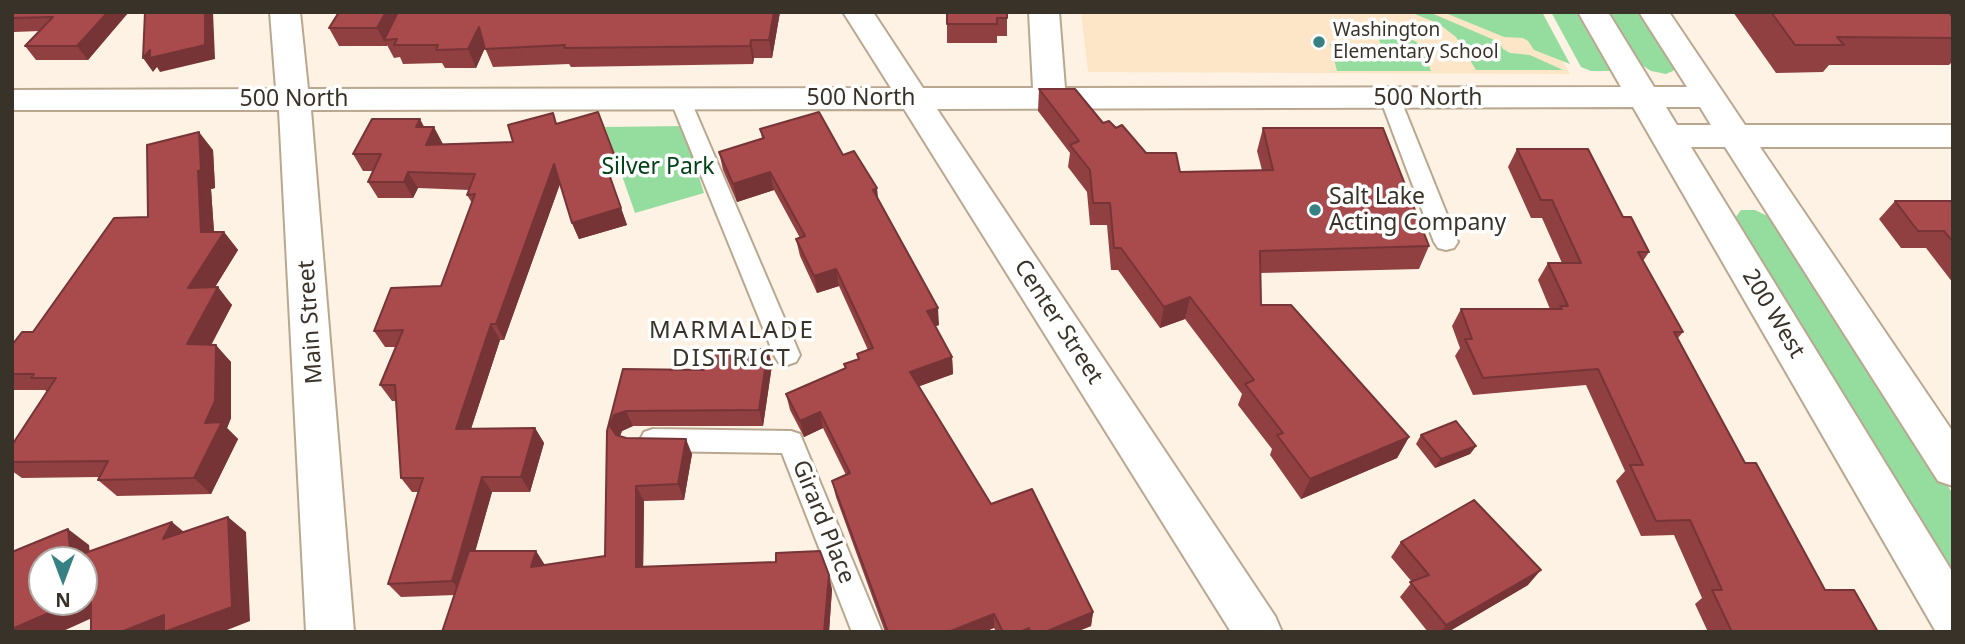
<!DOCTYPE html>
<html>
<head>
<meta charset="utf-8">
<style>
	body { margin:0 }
	#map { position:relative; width:1965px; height:644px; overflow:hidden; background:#fdf2e3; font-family:"Noto Sans",sans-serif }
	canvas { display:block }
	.frame { position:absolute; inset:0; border:14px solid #393228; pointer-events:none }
	.north { position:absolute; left:28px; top:546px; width:70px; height:70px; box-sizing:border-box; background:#fff; border:2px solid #b0ada9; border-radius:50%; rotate:180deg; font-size:19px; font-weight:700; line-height:28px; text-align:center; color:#393228 }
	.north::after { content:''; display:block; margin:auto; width:24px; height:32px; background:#378083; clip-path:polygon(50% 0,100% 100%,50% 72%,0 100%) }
</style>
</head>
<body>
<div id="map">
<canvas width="1965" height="644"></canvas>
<div class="frame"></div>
<div class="north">N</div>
</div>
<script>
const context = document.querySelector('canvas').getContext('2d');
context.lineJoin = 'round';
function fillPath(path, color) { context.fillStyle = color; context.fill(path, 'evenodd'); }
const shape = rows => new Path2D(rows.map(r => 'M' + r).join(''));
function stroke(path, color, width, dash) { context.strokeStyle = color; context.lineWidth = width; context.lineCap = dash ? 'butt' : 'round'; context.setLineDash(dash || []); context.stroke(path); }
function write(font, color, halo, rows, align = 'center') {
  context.font = font + ' "Noto Sans",sans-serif'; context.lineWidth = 7; context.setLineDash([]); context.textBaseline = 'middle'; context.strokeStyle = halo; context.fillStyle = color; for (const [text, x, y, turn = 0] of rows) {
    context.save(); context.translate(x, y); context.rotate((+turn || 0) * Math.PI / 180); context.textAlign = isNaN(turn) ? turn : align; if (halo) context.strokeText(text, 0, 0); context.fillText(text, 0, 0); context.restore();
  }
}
fillPath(shape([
	[1081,12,1536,12,1570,74,1088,72]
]), '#fde6c7');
fillPath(shape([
	[1410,12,1429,12,1499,42,1503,49,1510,53,1530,55,1563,70,1476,70,1456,37,1439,24],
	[1443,12,1542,12,1570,64,1534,50,1528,41,1523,38,1504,37],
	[1551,12,1576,12,1610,71,1591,71,1581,67],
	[1610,12,1645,12,1678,63,1673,71,1666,74,1651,71,1642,65],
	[1376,32,1393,33,1415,41,1422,47,1431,71,1337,71,1330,44,1381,45],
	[683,126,704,193,635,213,605,127],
	[1741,210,1755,210,1778,221,1953,494,1953,574,1735,218]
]), '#95dd9f');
const service = shape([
	[1390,91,1397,93,1400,98,1458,242,1454,248,1446,250,1438,248,1434,242,1380,98,1383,93,1390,91],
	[680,92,687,94,690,99,800,355,796,362,787,365,778,362,774,355,670,99,673,94,680,92],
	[653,429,791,431,800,434,882,632,852,632,782,453,653,451,644,448,640,440,644,432,653,429]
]);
const minor = shape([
	[270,12,300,12,308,89,891,88,843,12,873,12,923,88,1033,88,1029,12,1059,12,1065,88,1621,87,1578,12,1608,12,1654,87,1687,87,1639,12,1669,12,1745,125,1953,125,1953,147,1760,147,1953,432,1953,486,1938,481,1725,147,1691,147,1953,573,1953,632,1936,632,1633,107,937,109,1275,616,1282,632,1231,632,904,109,311,110,354,632,306,632,279,110,12,110,12,90,276,89,270,12],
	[1666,107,1700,107,1711,125,1677,125,1666,107]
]);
stroke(service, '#b9a790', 4);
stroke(minor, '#b9a790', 4);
fillPath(service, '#fff');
fillPath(minor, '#fff');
fillPath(shape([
	[12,12,128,12,88,60,36,60,25,46,40,31,14,32,12,30],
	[780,12,772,58,754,58,753,64,571,67,569,64,493,67,485,48,476,68,445,68,442,63,403,64,400,57,394,58,387,45,387,46,339,46,329,28],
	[1007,12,1007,36,997,36,997,43,947,43,947,24],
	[1733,12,1948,12,1953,17,1953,61,1949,65,1829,65,1823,72,1776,73],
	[1039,89,1103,123,1116,128,1146,153,1180,172,1262,170,1257,151,1263,128,1429,246,1419,269,1260,273,1261,305,1409,437,1397,458,1301,499,1270,455,1272,449,1238,405,1242,394,1185,319,1160,328,1118,270,1111,270,1107,225,1090,225,1087,192,1068,167,1070,153,1038,111],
	[557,124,620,171,609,174,627,225,579,239,572,223,560,184,504,340,500,340,471,429,535,428,544,443,530,492,492,492,475,551,536,551,545,565,605,556,623,369,704,370,772,365,763,426,633,426,622,431,620,436,692,454,684,500,644,501,643,566,832,589,829,632,442,632,455,595,401,597,388,584,418,492,412,492,401,478,396,401,392,401,380,385,396,347,385,347,374,331,441,286,472,203,467,195,469,190,418,188,413,198,378,198,368,182,373,171,363,171,353,154,424,127,442,144,513,142],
	[760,129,843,155,879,200,939,325,935,326,952,357,953,374,919,386,991,504,1093,612,1091,626,1076,632,996,632,994,628,984,632,885,632,836,497,832,481,846,475,823,428,804,437,790,410,786,394,845,368,844,364,858,359,857,354,868,350,839,286,817,293,800,256,796,239,800,238,774,190,737,202,723,170,719,152,762,138],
	[1517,149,1623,217,1649,252,1643,261,1683,332,1678,338,1745,463,1825,590,1878,632,1708,632,1695,604,1702,598,1674,535,1641,536,1616,481,1625,471,1586,385,1473,395,1455,356,1460,348,1452,326,1461,309,1550,309,1538,280,1548,263,1562,263,1542,218,1531,218,1508,167],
	[213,150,215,188,211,189,214,232,224,232,238,250,215,287,232,305,211,344,231,362,231,418,227,428,238,439,211,494,117,496,98,480,99,477,22,478,12,471,12,445,47,392,45,390,14,390,12,389,12,345,33,332,148,217],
	[1895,201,1953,201,1953,283,1926,248,1901,248,1879,219],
	[1421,435,1476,446,1470,454,1435,468,1416,444],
	[1401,542,1528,585,1448,632,1428,632,1400,597,1412,582,1391,557]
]), '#914042');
fillPath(shape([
	[108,12,129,12,88,60,77,46],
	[205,12,213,12,215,59,160,72,157,67,153,72,143,58,150,50],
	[386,12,405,12,384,40,387,45,387,46,377,28],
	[774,12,780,12,772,58,769,40],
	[479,27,486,45,476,68,468,49],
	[751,40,754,58,753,64,750,46],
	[420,119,429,136,416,127],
	[434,127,443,144,435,162,426,145],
	[199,132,213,150,215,188,211,189,215,247,224,232,238,250,204,305,188,288,201,232,198,171],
	[614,154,620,171,609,174,627,225,579,239,572,223,603,157],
	[554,164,561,181,504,340,496,324],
	[408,172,418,188,413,198,404,182],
	[770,172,774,190,737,202,733,184],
	[877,188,879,206,873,190],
	[836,269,839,286,817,293,814,276],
	[218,287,232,305,203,361,187,344],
	[1190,297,1185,319,1160,328,1164,307],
	[938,308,939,325,928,329,927,311],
	[491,324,500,340,466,444,456,429],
	[216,345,231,362,231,418,227,428,238,439,211,494,194,478,205,423],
	[768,349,772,365,763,426,759,410],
	[952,357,953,374,912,389,910,372],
	[626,411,633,426,622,431,618,441,610,426,614,415],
	[820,412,823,428,804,437,800,421],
	[535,428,544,443,530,492,521,477],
	[1409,437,1397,458,1301,499,1310,479],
	[686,439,692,454,684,500,678,484],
	[1476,446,1470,454,1435,468,1441,459],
	[482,477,492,492,463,595,452,581],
	[636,486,644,501,643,581,636,567],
	[228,517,246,532,250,621,222,632,121,632,164,615],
	[172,522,190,537,163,539],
	[68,529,89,545,92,573,71,558],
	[536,551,545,566,531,567],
	[1541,570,1528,585,1448,632,1441,632,1446,625],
	[829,575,832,589,829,632,824,632],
	[91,594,112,609,61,632,12,632,12,629,74,602,84,602,84,597],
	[1093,612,1091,626,1076,632,1045,632],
	[994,614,994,628,984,632,948,632]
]), '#763436');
const building = shape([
	[12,12,108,12,77,46,25,46,53,17,12,18,12,12],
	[145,12,205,12,205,45,150,58,150,50,143,58,145,12],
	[339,12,386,12,377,28,329,28,339,12],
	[398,12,541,13,774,12,769,40,751,40,750,46,564,48,565,45,485,49,479,27,468,49,436,50,438,45,394,45,397,39,384,40,398,12],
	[947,12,1007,12,1007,18,997,18,997,24,947,24,947,12],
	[1771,12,1948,12,1953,17,1953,38,1837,37,1844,45,1795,45,1771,12],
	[1039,89,1075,89,1103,123,1109,121,1116,128,1122,125,1146,153,1176,153,1180,172,1273,170,1263,128,1383,128,1429,246,1260,251,1261,305,1291,305,1409,437,1310,479,1277,435,1283,433,1245,384,1254,380,1190,297,1164,307,1121,248,1114,248,1110,203,1093,203,1090,170,1070,145,1079,141,1039,89],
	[598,112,614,154,603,157,621,208,572,223,554,164,496,324,491,324,456,429,535,428,521,477,482,477,452,581,388,584,423,478,401,478,395,385,380,385,403,330,374,331,391,288,441,286,475,194,467,195,475,174,408,172,404,182,368,182,381,154,353,154,372,119,420,119,416,127,434,127,426,145,513,142,508,125,553,113,556,124,598,112],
	[819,112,843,155,854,151,877,188,873,190,938,308,927,311,952,357,910,372,991,504,1032,489,1093,612,1045,632,1030,632,1029,628,1020,632,1003,632,994,614,948,632,888,632,832,481,850,473,820,412,800,421,786,394,846,368,844,364,859,359,857,354,873,348,836,269,814,276,796,239,805,236,770,172,733,184,719,152,764,138,760,129,819,112],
	[199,132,201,170,198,171,201,232,224,232,188,288,218,287,187,344,216,345,215,401,205,423,222,422,194,478,98,480,108,461,12,462,12,445,56,378,31,378,34,374,12,374,12,345,22,332,33,332,114,218,148,217,147,145,199,132],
	[1517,149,1588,149,1623,217,1631,217,1649,252,1638,252,1683,332,1674,332,1745,463,1756,463,1825,590,1854,590,1878,632,1732,632,1712,590,1722,590,1690,520,1656,521,1630,465,1643,465,1598,369,1483,378,1465,339,1472,339,1461,309,1562,309,1560,306,1568,306,1548,263,1581,263,1552,200,1541,200,1517,149],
	[1895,201,1953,201,1953,242,1944,231,1918,231,1895,201],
	[708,349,768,349,759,410,626,411,614,415,610,426,616,435,626,438,686,439,678,484,636,486,636,567,776,562,776,553,820,551,829,575,824,632,442,632,469,551,536,551,531,567,605,556,607,431,623,369,704,370,708,349],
	[1456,421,1476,446,1441,459,1421,435,1456,421],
	[1474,500,1541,570,1446,625,1410,582,1429,575,1401,542,1474,500],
	[228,517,232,607,164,632,164,615,121,632,91,632,91,594,84,597,84,560,42,560,42,602,74,602,12,629,12,552,68,529,71,558,172,522,163,539,228,517]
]);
fillPath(building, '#a94b4d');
stroke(building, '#763436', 2);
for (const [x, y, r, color] of [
	[1319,42,7,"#378083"],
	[1315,210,7,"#378083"]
]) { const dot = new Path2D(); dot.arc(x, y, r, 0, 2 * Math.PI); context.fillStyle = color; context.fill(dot); stroke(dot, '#fff', 2.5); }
write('19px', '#393228', '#fff', [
	["Washington",1333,31],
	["Elementary School",1333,53]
], 'left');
write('23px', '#393228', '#fff', [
	["500 North",861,98],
	["500 North",1428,98],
	["500 North",294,99],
	["200 West",1773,314,59],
	["Main Street",311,322,-94],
	["Center Street",1058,322,57],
	["Girard Place",823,522,68]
]);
write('23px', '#044218', '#fff', [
	["Silver Park",658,167]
]);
write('23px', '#393228', '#fff', [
	["Salt Lake",1329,197],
	["Acting Company",1329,223]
], 'left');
context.letterSpacing = '2px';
write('24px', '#393228', '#fff', [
	["MARMALADE",732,331],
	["DISTRICT",732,359]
]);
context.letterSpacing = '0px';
</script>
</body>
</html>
